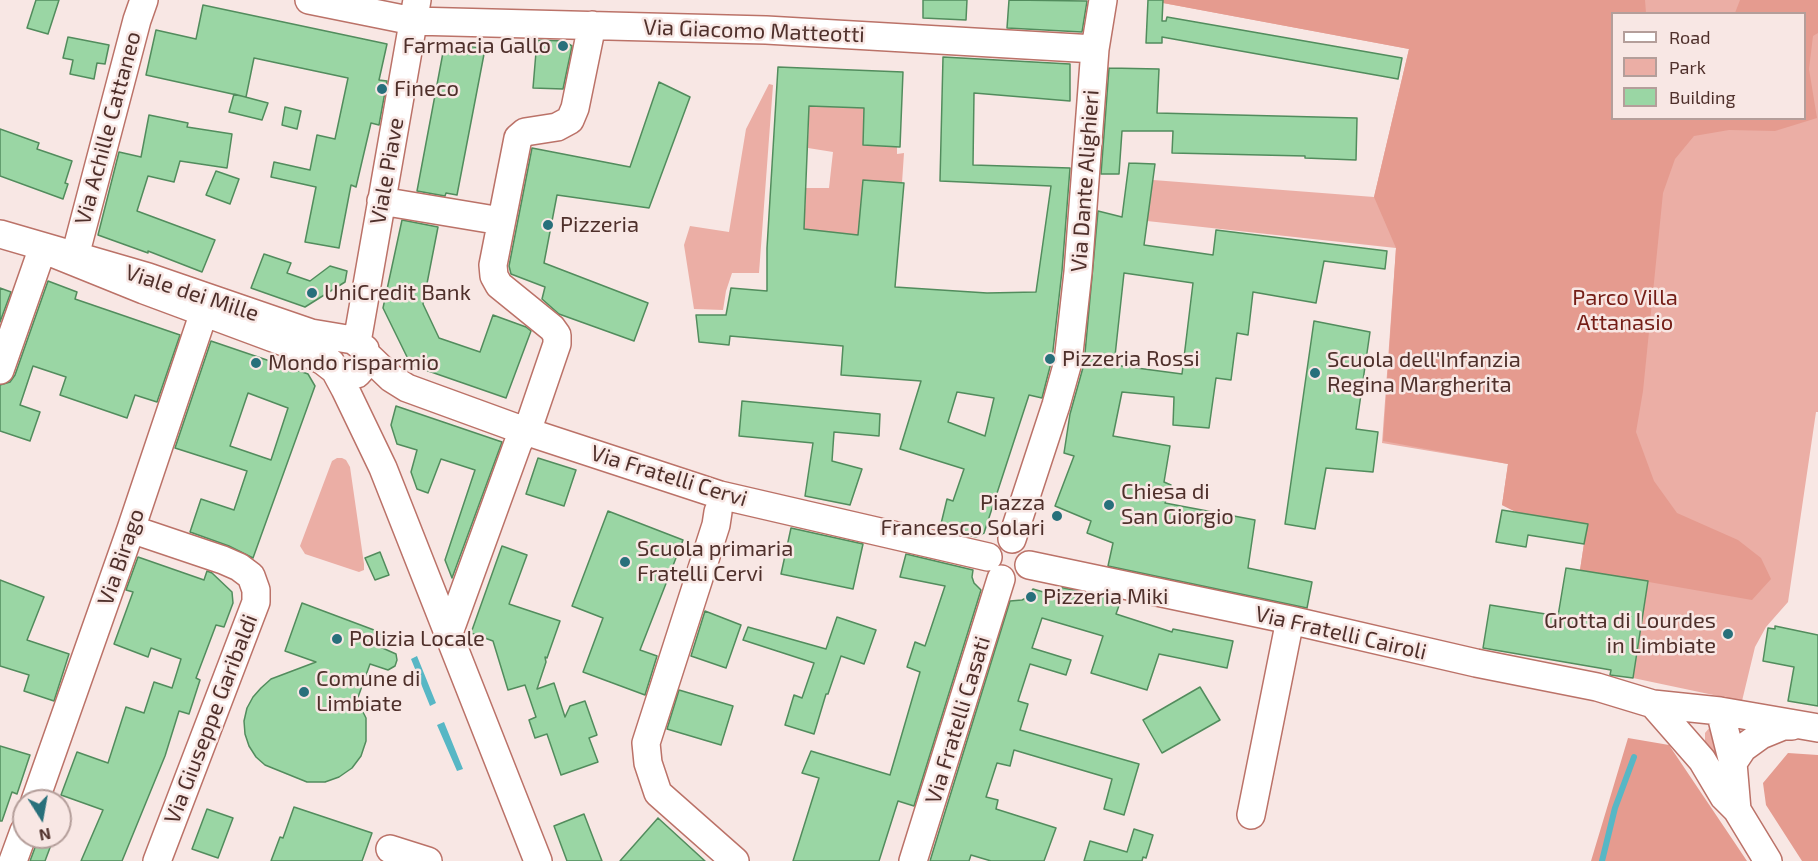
<!DOCTYPE html>
<html>
<head>
<meta charset="utf-8">
<style>
	body { margin:0 }
	#map { position:relative; width:1818px; height:861px; overflow:hidden; background:#f8e7e4; font-family:"Exo 2",sans-serif }
	canvas { display:block }
	.legend { position:absolute; left:1611px; top:12px; width:195px; height:108px; box-sizing:border-box; background:#f8e7e4; border:2px solid #b49e9a; margin:0; padding:8px 10px; list-style:none; font-size:18px; color:#4f302b }
	.legend li { display:flex; align-items:center; gap:12px; height:30px }
	.legend b { width:30px; border:2px solid #b49e9a }
	.north { position:absolute; left:12px; top:789px; width:60px; height:60px; box-sizing:border-box; background:#f8e7e4; border:2px solid #b49e9a; border-radius:50%; rotate:169deg; font-size:16px; font-weight:700; line-height:24px; text-align:center; color:#4f302b }
	.north::after { content:''; display:block; margin:auto; width:21px; height:27px; background:#28707b; clip-path:polygon(50% 0,100% 100%,50% 72%,0 100%) }
</style>
</head>
<body>
<div id="map">
<canvas width="1818" height="861"></canvas>
<ul class="legend">
<li><b style="height:8px;background:#fff"></b>Road</li>
<li><b style="height:16px;background:#ebaea5"></b>Park</li>
<li><b style="height:16px;background:#9ad6a4"></b>Building</li>
</ul>
<div class="north">N</div>
</div>
<script>
const context = document.querySelector('canvas').getContext('2d');
context.lineJoin = 'round';
function fillPath(path, color) { context.fillStyle = color; context.fill(path, 'evenodd'); }
const shape = rows => new Path2D(rows.map(r => 'M' + r).join(''));
function stroke(path, color, width, dash) { context.strokeStyle = color; context.lineWidth = width; context.lineCap = dash ? 'butt' : 'round'; context.setLineDash(dash || []); context.stroke(path); }
function write(font, color, halo, rows, align = 'center') {
  context.font = font + ' "Exo 2",sans-serif'; context.lineWidth = 5; context.setLineDash([]); context.textBaseline = 'middle'; context.strokeStyle = halo; context.fillStyle = color; for (const [text, x, y, turn = 0] of rows) {
    context.save(); context.translate(x, y); context.rotate((+turn || 0) * Math.PI / 180); context.textAlign = isNaN(turn) ? turn : align; if (halo) context.strokeText(text, 0, 0); context.fillText(text, 0, 0); context.restore();
  }
}
fillPath(shape([
	[1147,0,1818,0,1818,412,1816,412,1788,602,1766,627,1755,647,1742,701,1633,678,1648,582,1580,570,1587,524,1518,513,1502,505,1508,464,1382,443,1396,248,1147,221,1153,180,1374,197,1409,49],
	[1612,14,1804,14,1804,118,1612,118],
	[769,84,773,85,759,273,732,273,726,291,723,310,694,309,684,245,690,226,729,232,746,129],
	[809,106,864,108,863,145,897,146,897,154,904,153,902,183,863,180,853,297,804,229,806,188,829,188,833,152,808,148],
	[337,458,342,458,346,460,350,467,364,564,364,570,359,572,305,554,300,546,332,461],
	[1715,726,1720,764,1705,746,1705,733,1710,727]
]), '#ebaea5');
fillPath(shape([
	[1147,0,1645,0,1646,13,1612,14,1612,118,1804,118,1804,14,1735,13,1740,0,1818,0,1818,33,1813,36,1809,69,1817,118,1775,131,1729,130,1694,136,1675,159,1663,193,1643,391,1636,432,1654,481,1677,513,1738,540,1761,558,1771,579,1752,600,1580,570,1587,524,1518,513,1502,505,1508,464,1383,441,1396,248,1374,197,1409,49],
	[1628,738,1669,745,1747,861,1591,861],
	[1788,753,1818,755,1818,861,1802,861,1766,805,1763,783]
]), '#e59b8f');
fillPath(shape([
	[417,656,436,703,430,706,411,659],
	[444,722,463,769,457,771,437,725]
]), '#57b7c5');
stroke(shape([
	[1602,861,1615,808,1634,757]
]), '#57b7c5', 6);
const building = shape([
	[36,0,59,0,48,34,27,28,36,0],
	[923,0,967,0,966,20,923,18,923,0],
	[1009,0,1087,1,1082,32,1007,28,1009,0],
	[1148,0,1163,0,1162,21,1166,21,1167,17,1402,58,1398,79,1162,37,1162,43,1146,43,1148,0],
	[203,5,387,44,379,80,387,81,379,125,371,123,356,187,351,185,339,248,305,242,316,187,271,177,274,162,310,170,317,135,335,139,348,78,254,58,246,97,146,75,156,30,196,39,203,5],
	[68,37,109,45,105,64,97,63,94,79,70,74,73,60,63,58,68,37],
	[537,40,564,41,572,46,563,89,533,88,537,40],
	[445,42,485,49,457,195,446,193,445,196,417,191,445,42],
	[943,57,1070,64,1070,101,974,93,973,165,1070,168,1062,271,1052,359,1042,398,1029,395,984,533,976,537,940,528,947,499,953,501,964,469,900,449,921,381,841,375,843,346,730,336,729,345,699,342,696,315,726,315,731,288,767,291,767,248,778,67,903,72,900,147,863,145,864,108,809,106,804,229,858,235,863,180,904,183,895,287,987,293,1036,292,1051,186,940,181,943,57],
	[957,392,994,398,985,436,948,422,957,392],
	[1109,68,1159,69,1157,113,1357,118,1356,160,1305,158,1305,156,1172,153,1173,131,1122,131,1119,174,1101,174,1109,68],
	[659,82,690,97,649,208,557,195,544,263,648,303,634,341,559,314,542,299,545,287,511,274,509,266,532,148,630,167,659,82],
	[234,94,268,103,262,120,229,112,234,94],
	[285,107,301,111,297,129,282,125,285,107],
	[149,115,188,123,187,127,232,134,227,168,180,161,174,182,148,176,137,211,215,240,202,272,148,251,148,253,98,235,119,152,141,157,149,115],
	[0,129,39,143,37,149,72,161,65,183,68,184,63,199,0,176,0,129],
	[1129,163,1155,164,1144,245,1213,255,1216,230,1387,251,1385,269,1324,261,1316,303,1253,292,1248,335,1237,333,1231,380,1216,378,1209,428,1173,425,1174,397,1122,392,1113,436,1170,446,1164,482,1171,485,1165,503,1255,520,1248,568,1312,582,1307,608,1108,566,1113,543,1087,533,1091,521,1055,506,1074,456,1064,453,1070,414,1084,364,1098,211,1122,217,1129,163],
	[1124,273,1193,283,1182,374,1114,365,1124,273],
	[216,171,239,179,230,204,206,195,216,171],
	[402,220,438,227,423,304,439,338,480,352,493,315,526,327,531,331,506,398,411,365,383,308,402,220],
	[264,254,291,263,287,273,310,281,330,266,347,271,345,282,305,307,251,288,264,254],
	[48,281,77,292,75,299,180,335,157,402,135,395,127,418,60,395,66,377,33,366,20,405,40,412,30,441,0,431,0,385,10,382,15,375,48,281],
	[0,288,11,292,0,322,0,288],
	[1314,321,1370,332,1356,429,1378,432,1373,472,1326,468,1315,529,1285,524,1314,321],
	[211,341,308,374,315,386,253,558,229,546,190,532,201,499,234,510,247,471,175,448,211,341],
	[248,393,288,408,271,460,230,446,248,393],
	[742,401,880,414,879,436,834,432,832,461,862,469,850,505,805,496,813,443,739,436,742,401],
	[396,406,502,442,452,578,445,560,475,470,441,459,428,493,417,489,411,472,417,450,397,444,391,425,396,406],
	[538,458,576,470,564,506,526,494,538,458],
	[1502,510,1588,524,1584,544,1528,535,1526,547,1496,542,1502,510],
	[608,511,683,540,640,650,657,656,645,695,583,672,603,618,572,606,608,511],
	[791,528,863,544,853,589,781,574,791,528],
	[502,546,527,555,509,604,560,621,547,658,545,657,546,662,537,689,554,683,565,717,570,706,585,701,597,735,589,738,598,762,561,775,547,734,535,738,529,720,536,717,525,685,508,690,493,641,471,633,502,546],
	[380,552,389,575,375,580,365,558,380,552],
	[906,554,973,570,972,577,974,583,981,590,914,806,898,801,879,861,793,861,819,778,802,773,811,751,890,775,920,672,907,667,915,642,925,646,945,586,900,577,906,554],
	[138,557,204,580,207,571,212,573,232,592,233,603,224,627,216,625,196,678,200,680,189,714,179,711,165,756,122,861,81,861,103,810,61,795,77,752,108,763,126,707,144,713,154,682,172,688,181,659,151,648,148,657,114,644,133,592,126,590,138,557],
	[1566,568,1648,581,1633,678,1610,675,1611,670,1483,648,1490,605,1558,616,1566,568],
	[0,580,44,597,27,640,69,654,54,701,24,691,29,675,0,666,0,580],
	[1059,587,1121,600,1116,614,1172,632,1173,629,1233,641,1227,668,1159,654,1147,690,1091,673,1103,636,1042,618,1032,648,1071,660,1066,675,1030,664,1018,701,1028,704,1020,730,1139,764,1124,815,1104,809,1112,779,1014,750,1010,766,997,763,986,797,998,800,996,809,1056,828,1044,861,991,861,971,855,969,861,930,861,1010,601,1022,600,1028,597,1033,589,1057,596,1059,587],
	[302,603,382,633,378,646,396,654,397,660,395,666,388,670,370,664,357,700,366,718,366,741,361,756,352,768,339,777,325,782,307,782,265,765,256,757,249,746,245,734,244,721,247,708,253,697,261,688,271,679,316,662,285,651,302,603],
	[705,611,741,625,726,668,691,656,705,611],
	[837,617,876,630,864,664,841,656,828,694,826,694,814,734,785,725,794,695,802,698,814,663,743,640,748,627,826,649,837,617],
	[1775,626,1818,635,1818,706,1788,701,1794,667,1763,661,1768,628,1775,629,1775,626],
	[1200,687,1220,720,1162,753,1143,720,1200,687],
	[679,690,733,706,721,745,667,729,679,690],
	[0,746,30,755,17,794,12,792,2,821,0,821,0,746],
	[294,807,372,833,362,861,271,861,280,837,283,838,294,807],
	[207,809,233,818,218,858,192,849,207,809],
	[584,814,602,861,567,861,554,826,584,814],
	[658,818,705,861,620,861,658,818],
	[1134,829,1153,835,1146,858,1143,857,1142,861,1084,861,1090,841,1127,852,1134,829],
	[39,837,54,837,45,861,30,861,39,837]
]);
fillPath(building, '#9ad6a4');
stroke(building, '#528c5d', 1.5);
const minor = shape([
	[309,0,413,21,766,30,1095,49],
	[381,201,501,221],
	[0,234,148,277,311,333,353,340,365,349,366,364,357,374,349,376,341,375,323,361,292,345,144,290,35,246],
	[75,256,137,20,144,0],
	[357,342,417,0],
	[366,354,391,378,407,388,525,431,720,495,988,557],
	[331,363,345,389,383,468,538,861],
	[0,370,42,250],
	[718,512,716,525,646,743,648,763,658,793,735,861],
	[131,529,223,560,239,567,251,576,256,590,256,602,157,861],
	[1012,539,1056,405,1068,362,1078,272,1095,49,1103,0],
	[1029,565,1290,620,1476,663,1597,687,1653,704,1720,711,1818,728],
	[449,633,518,443,531,420,557,344,557,335,552,328,499,285,494,276,493,265,518,138,525,132,557,127,570,120,575,108,592,25],
	[1653,704,1702,760,1724,797,1737,810,1768,861],
	[1720,711,1733,763,1737,810],
	[1733,763,1743,748,1761,735,1783,726,1792,726],
	[35,801,131,529,204,312],
	[1251,815,1290,620],
	[390,849,428,861],
	[13,861,24,831],
	[913,861,1001,579]
]);
stroke(minor, '#bb7268', 30);
stroke(minor, '#fff', 27);
for (const [x, y, r, color] of [
	[563,46,6,"#28707b"],
	[382,89,6,"#28707b"],
	[548,225,6,"#28707b"],
	[312,293,6,"#28707b"],
	[1050,359,6,"#28707b"],
	[256,363,6,"#28707b"],
	[1315,373,6,"#28707b"],
	[1109,505,6,"#28707b"],
	[1057,516,6,"#28707b"],
	[625,562,6,"#28707b"],
	[1031,597,6,"#28707b"],
	[1728,634,6,"#28707b"],
	[337,639,6,"#28707b"],
	[304,692,6,"#28707b"]
]) { const dot = new Path2D(); dot.arc(x, y, r, 0, 2 * Math.PI); context.fillStyle = color; context.fill(dot); stroke(dot, '#f8e7e4', 2); }
write('22px', '#4f302b', '#f8e7e4', [
	["Via Giacomo Matteotti",754,31,2],
	["Via Achille Cattaneo",108,128,-75],
	["Viale Piave",387,171,-80],
	["Via Dante Alighieri",1085,181,-86],
	["Viale dei Mille",192,293,18],
	["Via Fratelli Cervi",669,476,17],
	["Via Birago",121,557,-71],
	["Via Fratelli Cairoli",1341,633,13],
	["Via Giuseppe Garibaldi",211,719,-69],
	["Via Fratelli Casati",958,720,-73]
]);
write('22px', '#4f302b', '#f8e7e4', [
	["Farmacia Gallo",551,46,"right"],
	["Fineco",394,89],
	["Pizzeria",560,225],
	["UniCredit Bank",324,293],
	["Pizzeria Rossi",1062,359],
	["Scuola dell'Infanzia",1327,360],
	["Regina Margherita",1327,385],
	["Mondo risparmio",268,363],
	["Chiesa di",1121,492],
	["San Giorgio",1121,517],
	["Piazza",1045,503,"right"],
	["Francesco Solari",1045,528,"right"],
	["Scuola primaria",637,549],
	["Fratelli Cervi",637,574],
	["Pizzeria Miki",1043,597],
	["Grotta di Lourdes",1716,621,"right"],
	["in Limbiate",1716,646,"right"],
	["Polizia Locale",349,639],
	["Comune di",316,679],
	["Limbiate",316,704]
], 'left');
write('22px', '#751e17', '#f8e7e4', [
	["Parco Villa",1625,298],
	["Attanasio",1625,323]
]);
</script>
</body>
</html>
